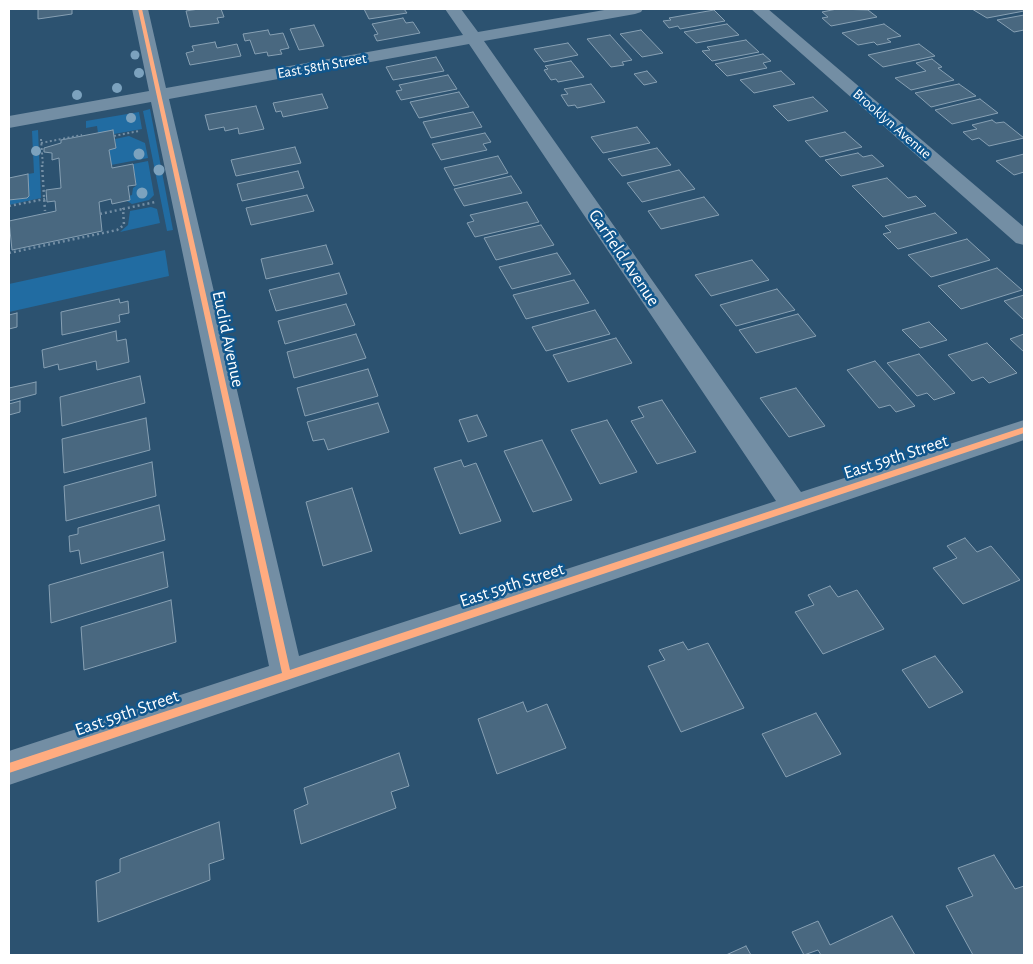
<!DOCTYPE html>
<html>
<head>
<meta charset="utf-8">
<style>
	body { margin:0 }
	#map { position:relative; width:1033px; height:964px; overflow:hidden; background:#2c5270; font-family:"Alegreya Sans",sans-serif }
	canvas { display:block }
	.frame { position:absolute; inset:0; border:10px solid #fff; pointer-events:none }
</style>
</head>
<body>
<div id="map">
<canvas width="1033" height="964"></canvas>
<div class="frame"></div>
</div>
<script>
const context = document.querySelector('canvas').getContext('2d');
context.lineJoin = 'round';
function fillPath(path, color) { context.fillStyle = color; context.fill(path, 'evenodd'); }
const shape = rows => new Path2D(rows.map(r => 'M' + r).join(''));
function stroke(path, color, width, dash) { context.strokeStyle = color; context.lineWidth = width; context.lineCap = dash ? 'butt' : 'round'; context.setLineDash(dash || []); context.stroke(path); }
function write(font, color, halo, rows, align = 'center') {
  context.font = font + ' "Alegreya Sans",sans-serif'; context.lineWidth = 5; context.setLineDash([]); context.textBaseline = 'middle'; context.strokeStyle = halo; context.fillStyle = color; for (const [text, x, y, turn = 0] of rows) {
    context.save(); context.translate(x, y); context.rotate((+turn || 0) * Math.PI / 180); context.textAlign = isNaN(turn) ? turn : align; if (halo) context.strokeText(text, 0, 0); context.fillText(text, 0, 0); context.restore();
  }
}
fillPath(shape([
	[150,109,173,230,167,231,143,111],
	[139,112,142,129,114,134,113,130,98,133,97,126,86,128,86,121],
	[38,130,41,198,9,205,9,200,27,198,29,196,28,174,34,173,32,131],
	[129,136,145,143,148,158,111,165,109,150,116,148,115,139],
	[148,161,154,195,149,200,132,204,127,201,130,200,129,196,132,195,133,188,136,186,133,164],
	[151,207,157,209,160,223,120,232,128,225,130,211],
	[165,250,169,276,9,312,9,284]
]), '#216ca2');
const building = shape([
	[38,9,72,9,72,14,38,19,38,9],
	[199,9,221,9,224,17,217,18,219,23,190,27,186,11,199,9],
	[364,9,404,9,407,13,369,19,364,9],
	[837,9,868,10,877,17,831,26,822,18,828,17,822,12,837,9],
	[972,9,1023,9,1024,11,987,18,972,9],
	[714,10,725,21,680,29,678,26,669,28,663,21,671,20,669,18,714,10],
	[1024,15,1024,30,1014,32,997,20,1024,15],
	[403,18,406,23,413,22,420,33,377,41,374,35,378,34,372,24,403,18],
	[727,24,739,35,696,43,684,32,727,24],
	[884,24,901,36,887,39,891,42,877,45,874,42,858,45,842,33,884,24],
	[314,25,324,46,299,50,290,29,314,25],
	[268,30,270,35,283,33,289,48,280,50,282,54,268,56,267,52,255,54,250,40,245,41,243,34,268,30],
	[641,30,663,53,642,57,620,34,641,30],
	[610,35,632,60,622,62,624,65,611,67,587,39,610,35],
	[746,40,759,52,712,61,702,51,710,50,707,47,746,40],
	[215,42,217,48,237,44,241,56,190,65,186,53,194,51,192,46,215,42],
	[568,43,578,55,544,62,534,49,568,43],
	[919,44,935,56,883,67,868,55,919,44],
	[763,54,771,61,763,63,767,68,727,76,715,64,763,54],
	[436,57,444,71,393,80,386,67,436,57],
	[932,59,942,67,938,68,954,80,911,90,895,78,926,71,916,63,932,59],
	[571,61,584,77,558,82,556,79,551,80,544,70,548,69,545,66,571,61],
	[647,71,657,82,644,85,634,74,647,71],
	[781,71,795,84,754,93,740,80,781,71],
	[448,75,457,89,401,100,396,91,402,90,399,85,448,75],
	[591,84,605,102,577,108,575,105,568,106,561,95,568,94,564,89,591,84],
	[959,84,976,96,931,107,915,93,959,84],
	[459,92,469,107,419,118,410,102,459,92],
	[322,94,328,108,283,117,281,111,276,112,273,103,322,94],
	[813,97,828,111,788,121,773,106,813,97],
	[980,99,998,113,952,124,935,110,980,99],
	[256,106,264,129,239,134,238,128,225,131,224,127,209,130,205,115,256,106],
	[473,112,482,127,431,138,423,122,473,112],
	[992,120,996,123,1004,122,1024,138,989,146,979,138,972,140,963,132,977,129,972,125,992,120],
	[637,127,650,143,603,153,591,137,637,127],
	[113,130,116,148,109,150,112,168,133,164,136,185,128,186,130,200,112,204,111,199,99,202,102,231,12,250,9,221,56,211,55,201,47,202,46,190,61,188,59,158,52,160,52,153,44,152,44,148,61,143,61,140,113,130],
	[845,132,862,147,820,157,805,141,845,132],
	[485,133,491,142,483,144,487,150,441,160,432,144,485,133],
	[295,147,301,163,236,176,231,160,295,147],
	[657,148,671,165,622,176,608,159,657,148],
	[858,153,863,157,872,155,884,166,841,176,825,160,858,153],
	[1024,154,1024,172,1014,175,996,161,1024,154],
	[498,156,508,173,454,186,444,168,498,156],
	[679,170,695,189,642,202,627,183,679,170],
	[298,171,304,188,242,201,237,184,298,171],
	[28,174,29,196,27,198,9,200,9,178,28,174],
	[511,176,522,193,464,206,454,189,511,176],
	[887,178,908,198,916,196,926,206,883,217,852,186,887,178],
	[307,195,314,211,251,225,246,208,307,195],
	[704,197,719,215,661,229,648,211,704,197],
	[527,202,539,222,475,237,467,223,474,221,470,215,527,202],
	[935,213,957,233,898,249,883,234,891,232,885,226,935,213],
	[541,225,554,245,496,260,484,238,541,225],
	[967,239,990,260,931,277,908,255,967,239],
	[326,245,333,264,266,279,261,259,326,245],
	[557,253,571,274,512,289,499,267,557,253],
	[752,260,769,280,711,296,695,275,752,260],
	[997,268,1022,290,961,309,938,286,997,268],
	[339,273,347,294,276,311,269,290,339,273],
	[574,280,589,303,526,319,513,295,574,280],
	[777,289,795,310,736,326,720,305,777,289],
	[1024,295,1024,320,1004,301,1024,295],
	[119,299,120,303,128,301,129,313,119,315,120,322,62,335,61,312,119,299],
	[346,304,355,325,285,344,278,321,346,304],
	[595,310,610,334,546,351,532,327,595,310],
	[17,313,17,327,9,329,9,315,17,313],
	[798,314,816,336,756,353,739,330,798,314],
	[929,322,947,340,920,348,902,330,929,322],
	[116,331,117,341,126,339,129,362,97,370,96,361,59,370,58,364,44,368,42,350,116,331],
	[356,334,366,358,294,378,287,352,356,334],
	[1024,334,1024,352,1010,339,1024,334],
	[616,338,632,363,568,382,553,355,616,338],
	[987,343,1017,373,989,383,983,377,972,381,948,355,987,343],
	[919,354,955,393,934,400,927,393,917,396,887,363,919,354],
	[875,361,915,406,896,412,890,405,879,408,847,370,875,361],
	[368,369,378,396,305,416,297,388,368,369],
	[140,376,145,403,62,426,60,397,140,376],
	[36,382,36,394,9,401,9,388,36,382],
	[796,388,825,426,789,437,760,398,796,388],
	[662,400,696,452,657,464,631,421,644,417,638,407,662,400],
	[20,401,20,412,9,415,9,404,20,401],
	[378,403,389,432,328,450,324,439,313,441,307,422,378,403],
	[477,415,487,436,468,442,459,420,477,415],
	[146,418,150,450,64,473,62,439,146,418],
	[607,420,637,472,600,484,571,430,607,420],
	[542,440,572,500,533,512,504,451,542,440],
	[461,460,464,467,476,463,501,521,460,534,434,468,461,460],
	[152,462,156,496,66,521,64,486,152,462],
	[352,488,372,551,323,566,306,502,352,488],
	[159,505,165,540,81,564,79,550,70,552,69,536,78,534,78,528,159,505],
	[965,538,977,552,991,546,1020,580,963,604,933,568,957,558,947,546,965,538],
	[163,552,168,587,51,623,49,585,163,552],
	[830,586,838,597,857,590,884,629,823,654,795,612,814,605,808,595,830,586],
	[171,600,176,642,84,670,81,627,171,600],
	[683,642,688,650,708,643,744,708,681,732,648,666,665,660,659,650,683,642],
	[935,656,963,692,929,708,902,670,935,656],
	[523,702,527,712,547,704,566,748,497,774,478,719,523,702],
	[816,713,841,754,786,777,762,734,816,713],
	[399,753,409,786,391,792,396,808,301,844,294,810,308,804,304,788,399,753],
	[219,822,224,859,209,864,210,880,98,922,96,881,120,872,120,859,219,822],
	[994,855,1015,889,1024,886,1024,955,973,955,946,906,973,896,958,868,994,855],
	[892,916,915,955,821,955,818,950,804,955,792,932,818,921,830,945,892,916],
	[746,946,751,955,726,955,746,946]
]);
fillPath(building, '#496880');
stroke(building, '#87a0b3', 1);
stroke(shape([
	[114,136,139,131],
	[41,139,43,166],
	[41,143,82,135]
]), '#738ea4', 2, [2, 2.5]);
stroke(shape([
	[42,165,45,211],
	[9,206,45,199],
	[100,214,123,209],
	[9,253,117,230,124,225,123,209,155,202]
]), '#738ea4', 2.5, [2, 3]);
fillPath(shape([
	[132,9,148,9,166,88,463,35,445,9,461,9,478,32,610,9,643,9,641,12,635,14,484,41,801,492,1024,420,1024,440,9,785,9,751,269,666,151,102,9,128,9,116,149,91,132,9],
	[469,44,776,501,299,656,169,99,469,44],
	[751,9,768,9,1024,227,1024,245,1016,243,751,9]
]), '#738ea4');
fillPath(shape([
	[138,9,142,9,290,670,1024,427,1024,433,9,773,9,763,282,673,138,9]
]), '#ffac80');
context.fillStyle = '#7ca2be';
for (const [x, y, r] of [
	[135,55,4.5],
	[139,73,5],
	[117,88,5],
	[77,95,5],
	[131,118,5],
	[36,151,5],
	[139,154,5.5],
	[159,170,5.5],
	[142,193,5.5]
]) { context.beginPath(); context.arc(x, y, r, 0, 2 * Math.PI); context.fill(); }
write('15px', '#fff', '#10568c', [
	["East 58th Street",322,66,-10],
	["Brooklyn Avenue",892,124,41]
]);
write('18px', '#fff', '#10568c', [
	["Garfield Avenue",624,258,56],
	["Euclid Avenue",228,339,78],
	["East 59th Street",896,457,-18],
	["East 59th Street",512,585,-18],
	["East 59th Street",127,713,-19]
]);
</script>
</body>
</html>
